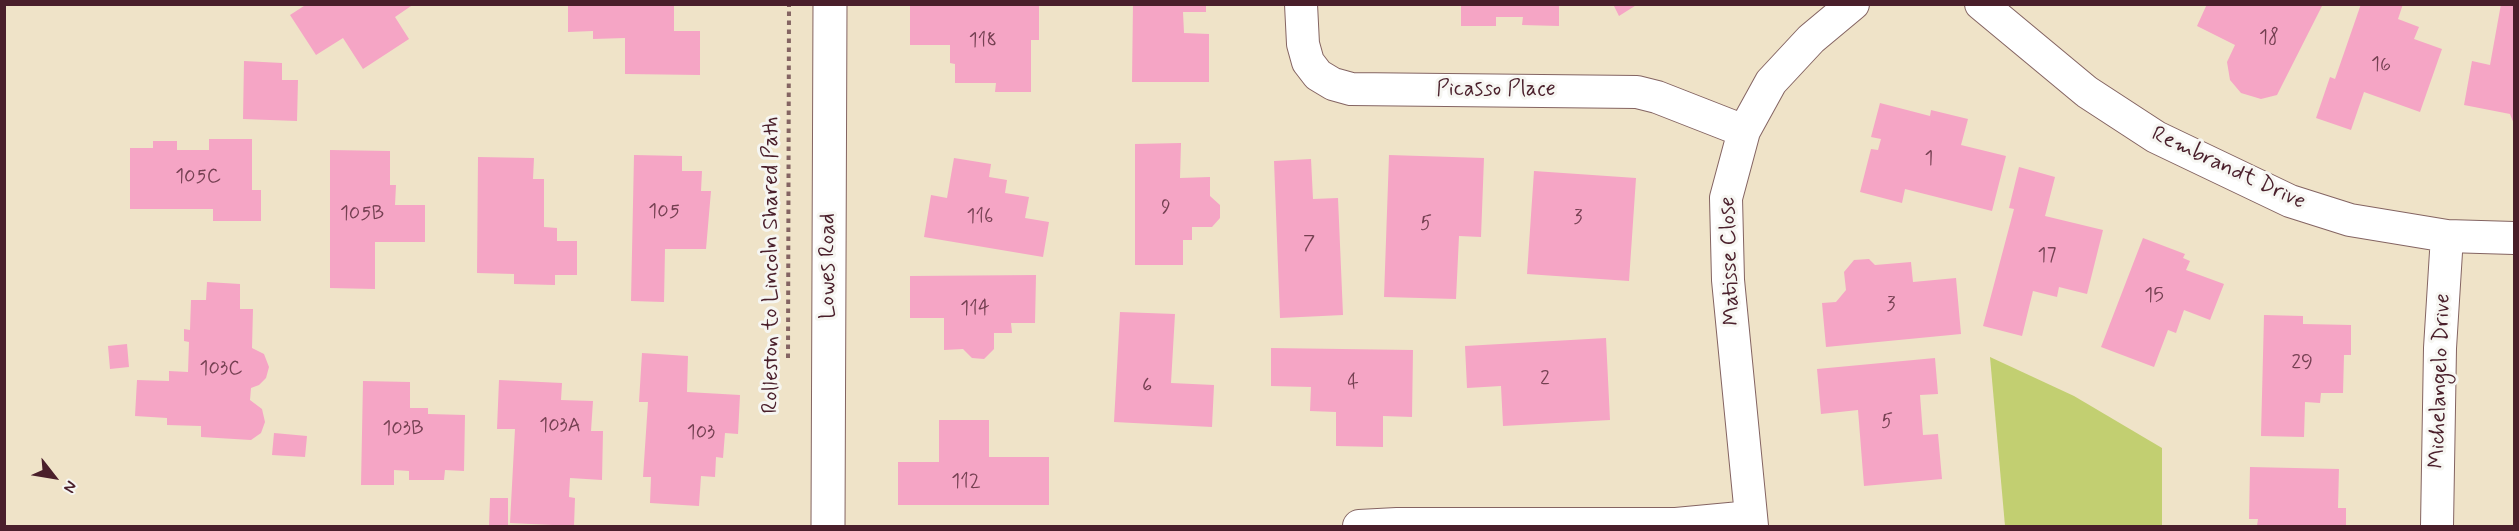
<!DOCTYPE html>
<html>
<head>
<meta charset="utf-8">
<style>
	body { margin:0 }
	#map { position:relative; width:2519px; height:531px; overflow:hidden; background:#efe3c8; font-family:Mynerve,sans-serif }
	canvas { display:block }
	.frame { position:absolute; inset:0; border:6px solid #4a1f2b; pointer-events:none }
	.north { position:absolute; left:24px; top:447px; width:60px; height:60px; -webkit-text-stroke:4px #f6f6f2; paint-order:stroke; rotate:121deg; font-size:16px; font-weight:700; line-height:24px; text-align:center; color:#4a1f2b }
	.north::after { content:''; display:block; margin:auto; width:21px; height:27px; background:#4a1f2b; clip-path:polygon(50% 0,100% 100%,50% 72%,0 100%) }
</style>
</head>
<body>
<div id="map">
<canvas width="2519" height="531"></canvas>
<div class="frame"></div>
<div class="north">N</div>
</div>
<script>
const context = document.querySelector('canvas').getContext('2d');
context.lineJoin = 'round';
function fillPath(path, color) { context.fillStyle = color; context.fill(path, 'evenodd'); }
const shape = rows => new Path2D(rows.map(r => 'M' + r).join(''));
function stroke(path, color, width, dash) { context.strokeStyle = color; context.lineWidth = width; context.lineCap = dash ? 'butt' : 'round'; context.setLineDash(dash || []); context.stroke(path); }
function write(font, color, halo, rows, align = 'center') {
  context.font = font + ' Mynerve,sans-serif'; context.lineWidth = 6; context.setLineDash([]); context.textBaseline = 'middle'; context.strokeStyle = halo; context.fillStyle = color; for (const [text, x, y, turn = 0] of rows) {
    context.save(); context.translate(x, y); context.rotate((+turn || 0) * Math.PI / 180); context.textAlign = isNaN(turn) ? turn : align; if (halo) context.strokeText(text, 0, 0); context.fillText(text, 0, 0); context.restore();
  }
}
fillPath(shape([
	[1990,357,2074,396,2162,448,2162,526,2005,526]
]), '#c2cf71');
fillPath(shape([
	[307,4,414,4,395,17,409,39,363,69,343,38,316,55,290,15],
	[568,4,674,4,674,31,700,31,700,75,625,74,625,38,593,39,593,31,568,32],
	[910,4,1039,4,1039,40,1031,40,1031,92,995,92,996,83,955,83,955,64,950,63,950,45,910,45],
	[1133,4,1206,4,1206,12,1183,12,1184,33,1209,34,1209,82,1132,82],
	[1461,4,1559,4,1559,26,1522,25,1523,17,1496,17,1496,26,1461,26],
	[1613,4,1638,4,1619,16],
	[2207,4,2323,4,2277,95,2261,99,2241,93,2230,80,2227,62,2235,45,2197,26],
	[2361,4,2403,4,2398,19,2419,27,2414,39,2442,49,2420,112,2364,92,2351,130,2316,118,2330,77,2335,79],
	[2501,4,2514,4,2514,124,2510,114,2464,105,2472,61,2490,65],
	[244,61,282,63,282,80,298,80,297,121,243,119],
	[1880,103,1930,116,1931,110,1968,119,1961,145,2006,156,1992,211,1905,189,1902,203,1860,192,1871,149,1878,150,1881,139,1871,137],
	[209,139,252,139,252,190,261,190,261,221,213,221,213,209,130,209,130,148,153,148,153,141,177,141,177,150,209,150],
	[1181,143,1180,178,1210,177,1210,196,1220,205,1220,218,1212,227,1192,227,1192,240,1183,240,1183,265,1135,265,1135,144],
	[330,150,390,151,390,185,396,185,395,205,425,205,425,242,375,242,375,289,330,288],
	[634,155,682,156,682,171,702,171,701,191,711,191,706,249,665,249,664,302,631,301],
	[1389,155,1484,158,1481,237,1459,236,1456,299,1384,297],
	[478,157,534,158,533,179,544,179,544,227,557,228,557,241,577,241,577,275,555,275,555,285,514,284,514,274,477,273],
	[954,158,991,164,989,177,1007,180,1005,193,1029,197,1025,218,1049,222,1043,257,924,237,931,195,947,198],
	[1311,159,1313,199,1338,198,1343,315,1280,318,1274,161],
	[2019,167,2055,177,2045,216,2103,230,2087,294,2059,287,2057,297,2033,291,2022,336,1983,326,2014,209,2009,208],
	[1534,171,1636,178,1629,281,1527,274],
	[2143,238,2185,254,2183,258,2190,261,2186,270,2224,284,2210,320,2184,310,2176,333,2168,330,2154,367,2101,347],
	[1869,259,1875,265,1911,262,1913,282,1956,278,1961,334,1826,347,1822,303,1836,302,1846,290,1844,272,1854,260],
	[1036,275,1035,323,1011,323,1012,333,994,333,994,349,984,359,972,358,963,349,944,350,944,318,910,318,910,276],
	[207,282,240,284,240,309,253,309,252,348,264,354,269,367,266,378,259,385,251,388,250,400,262,409,265,422,261,433,251,440,201,437,201,426,167,425,167,418,135,416,137,380,169,381,169,371,188,372,189,342,184,341,184,329,190,330,191,300,206,300],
	[1120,312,1175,314,1171,383,1214,385,1212,427,1114,422],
	[2264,315,2303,316,2303,324,2351,325,2351,355,2344,355,2343,393,2321,393,2320,403,2305,402,2304,437,2261,436],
	[1606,338,1610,420,1503,426,1501,386,1467,388,1465,346],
	[127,344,129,367,110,369,108,346],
	[1271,348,1413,350,1412,417,1383,416,1383,447,1336,446,1336,412,1310,411,1311,387,1271,386],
	[642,353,688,356,687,392,740,395,738,434,725,433,723,458,716,457,715,477,701,476,699,506,650,503,651,477,643,477,648,402,639,402],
	[1935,358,1938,394,1920,395,1923,435,1938,434,1942,479,1864,486,1858,410,1821,414,1817,369],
	[499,380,562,383,561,400,593,401,591,431,603,431,602,480,570,478,569,497,575,498,574,526,510,523,515,429,497,429],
	[363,381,410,382,410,408,428,408,428,414,465,415,464,471,445,470,444,480,409,480,409,471,394,470,394,485,361,485],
	[939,420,989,420,989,457,1049,457,1049,505,898,505,898,462,939,462],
	[274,433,307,436,305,457,272,455],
	[2250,467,2339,469,2338,508,2346,508,2346,526,2257,526,2258,519,2249,519],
	[490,498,508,498,508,526,489,526]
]), '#f5a5c5');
const street = shape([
	[1301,4,1303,44,1308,62,1318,75,1333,84,1351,89,1637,92,1657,97,1744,131],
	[1981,4,2087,92,2156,137,2290,201,2350,220,2447,236,2514,238],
	[1359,526,1397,524,1676,524,1751,517],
	[1752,526,1728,280,1726,198,1744,131,1771,82,1811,39,1853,4],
	[2437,526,2440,348,2447,236]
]);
const secondary = shape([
	[828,526,830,4]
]);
stroke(street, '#846462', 34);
stroke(secondary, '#846462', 35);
stroke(shape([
	[788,358,789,4]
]), '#846462', 4, [4.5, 4.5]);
stroke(street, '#fff', 32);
stroke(secondary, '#fff', 33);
write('20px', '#754052', null, [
	["18",2269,39],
	["118",983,42],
	["16",2381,66],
	["1",1929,160],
	["105C",198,178],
	["9",1166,209],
	["105",664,213],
	["105B",362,215],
	["116",980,218],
	["3",1578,219],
	["5",1426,225],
	["7",1309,245],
	["17",2047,257],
	["15",2154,297],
	["3",1891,306],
	["114",975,310],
	["29",2302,364],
	["103C",221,370],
	["2",1545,380],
	["4",1353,384],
	["6",1147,387],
	["5",1887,423],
	["103A",560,427],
	["103B",403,430],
	["103",701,434],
	["112",966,483]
]);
write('22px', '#4a1f2b', '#f6f6f2', [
	["Picasso Place",1496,90],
	["Rembrandt Drive",2228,169,25],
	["Matisse Close",1731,261,-92],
	["Rolleston to Lincoln Shared Path",772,265,-90],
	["Lowes Road",829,266,-90],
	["Michelangelo Drive",2441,381,-88]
]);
</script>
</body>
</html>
